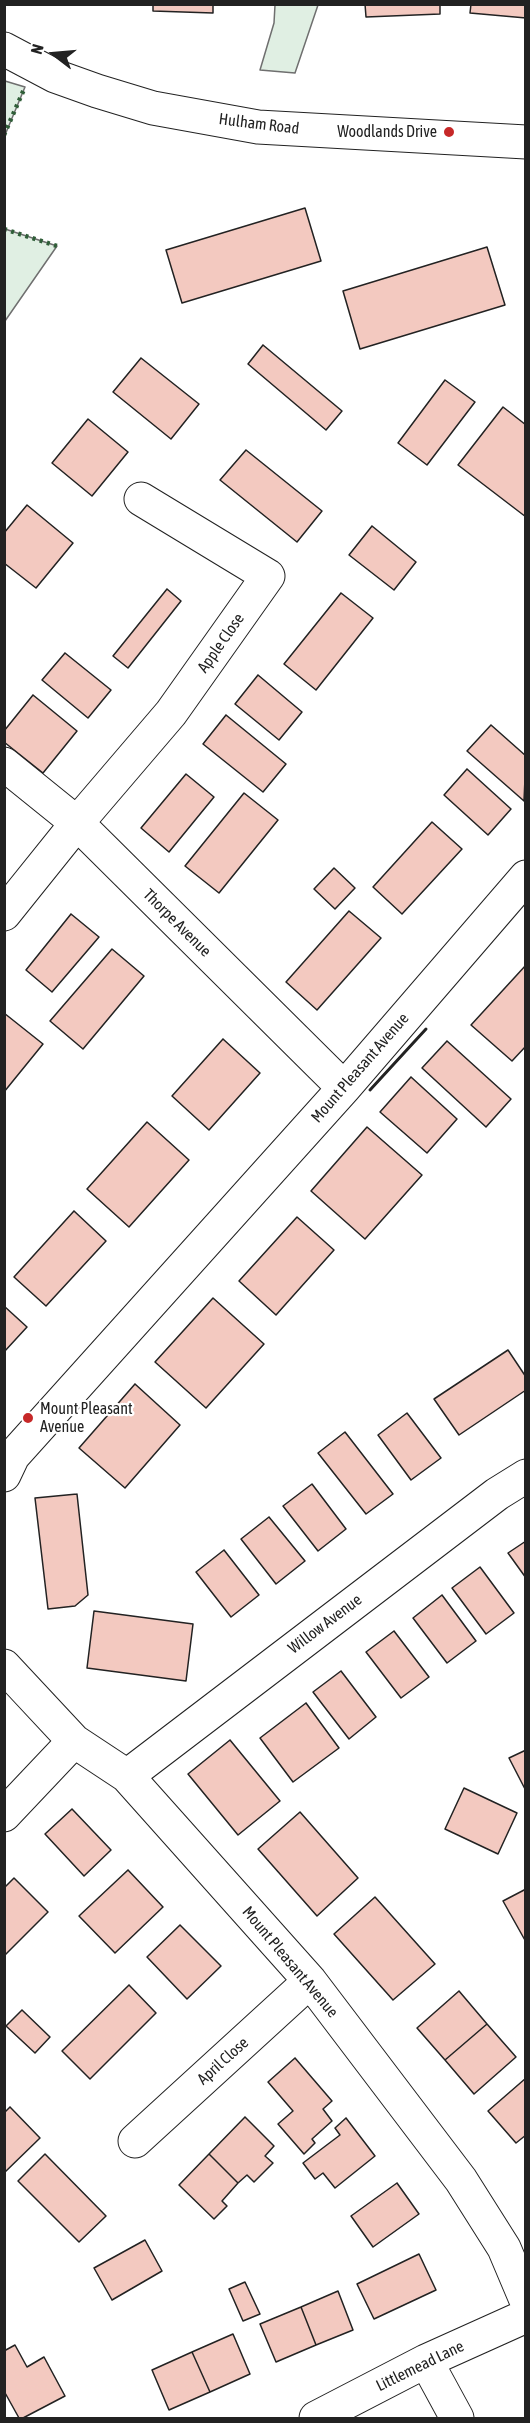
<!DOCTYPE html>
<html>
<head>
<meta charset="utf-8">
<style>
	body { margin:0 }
	#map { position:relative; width:530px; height:2423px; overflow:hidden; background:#fff; font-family:"Asap Condensed",sans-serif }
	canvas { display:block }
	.frame { position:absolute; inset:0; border:6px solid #222; pointer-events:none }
	.north { position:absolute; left:24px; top:24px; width:60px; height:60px; -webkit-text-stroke:4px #fff; paint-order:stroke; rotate:286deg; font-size:16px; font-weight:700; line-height:24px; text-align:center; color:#222 }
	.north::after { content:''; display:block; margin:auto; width:21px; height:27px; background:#222; clip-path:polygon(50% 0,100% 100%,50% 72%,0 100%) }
</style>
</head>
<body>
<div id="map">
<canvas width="530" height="2423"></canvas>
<div class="frame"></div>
<div class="north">N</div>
</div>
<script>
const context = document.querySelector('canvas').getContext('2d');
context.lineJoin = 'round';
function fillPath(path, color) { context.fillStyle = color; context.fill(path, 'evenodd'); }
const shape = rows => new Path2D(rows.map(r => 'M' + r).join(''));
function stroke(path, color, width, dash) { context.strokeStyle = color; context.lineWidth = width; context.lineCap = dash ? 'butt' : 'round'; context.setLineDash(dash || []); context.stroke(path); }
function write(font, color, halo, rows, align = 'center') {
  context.font = font + ' "Asap Condensed",sans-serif'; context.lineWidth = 4.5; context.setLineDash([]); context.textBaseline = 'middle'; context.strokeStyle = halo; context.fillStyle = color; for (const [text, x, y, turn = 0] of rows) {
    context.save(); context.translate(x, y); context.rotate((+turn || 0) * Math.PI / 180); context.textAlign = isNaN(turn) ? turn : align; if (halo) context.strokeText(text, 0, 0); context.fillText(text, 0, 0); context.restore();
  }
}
const green = shape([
	[275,5,318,5,295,73,260,70,274,23,275,5],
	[5,81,25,87,5,135,4,81,5,81],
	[5,229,57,246,5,321,4,229,5,229]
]);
fillPath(green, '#e0efe3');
stroke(green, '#6f6f6f', 1.5);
const building = shape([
	[153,4,213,4,213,13,153,11,153,4],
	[365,4,440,4,440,14,366,17,365,4],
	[471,4,526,4,526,18,470,13,471,4],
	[305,208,321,261,182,303,166,250,305,208],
	[487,247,505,305,360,349,343,291,487,247],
	[263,345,342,411,326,430,248,364,263,345],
	[141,358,199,404,171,439,113,392,141,358],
	[445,380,475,402,427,465,398,443,445,380],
	[503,407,526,425,526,517,458,465,503,407],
	[88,419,128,452,92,496,52,463,88,419],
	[246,450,322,511,297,542,220,480,246,450],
	[27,505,73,543,36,588,4,563,4,533,27,505],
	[372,526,416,562,394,590,349,555,372,526],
	[167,589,181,601,128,668,113,656,167,589],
	[341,593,373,618,316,690,284,664,341,593],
	[65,653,111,690,88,718,42,680,65,653],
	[258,675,302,712,279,740,235,704,258,675],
	[33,695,77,731,43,773,4,742,4,731,33,695],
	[226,715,286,764,263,792,203,744,226,715],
	[491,725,526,756,524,801,467,751,491,725],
	[467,769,511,809,488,835,444,795,467,769],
	[186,774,214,797,169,852,141,828,186,774],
	[244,793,278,820,219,893,185,866,244,793],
	[432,822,462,849,402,914,373,887,432,822],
	[334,868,355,888,335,909,314,889,334,868],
	[349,911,381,938,317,1010,286,982,349,911],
	[71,914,99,937,52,992,26,970,71,914],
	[112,949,144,976,83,1049,50,1021,112,949],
	[526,965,526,1046,512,1061,471,1025,526,965],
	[4,1013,43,1044,4,1092,4,1013],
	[223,1039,260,1073,209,1130,172,1096,223,1039],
	[447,1041,511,1099,486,1127,422,1068,447,1041],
	[411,1077,457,1119,427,1153,380,1112,411,1077],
	[147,1122,189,1160,129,1227,87,1189,147,1122],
	[367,1127,422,1175,365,1239,311,1191,367,1127],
	[74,1211,106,1241,46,1306,14,1277,74,1211],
	[297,1217,334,1250,276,1315,239,1281,297,1217],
	[213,1298,264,1344,206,1408,155,1362,213,1298],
	[4,1306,27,1327,4,1352,4,1306],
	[508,1350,526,1377,526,1390,459,1435,434,1399,508,1350],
	[135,1384,180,1425,125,1488,79,1448,135,1384],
	[407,1413,441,1458,411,1480,378,1435,407,1413],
	[345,1432,393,1494,366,1514,318,1453,345,1432],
	[312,1484,346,1529,318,1551,283,1506,312,1484],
	[77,1494,88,1595,75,1606,48,1609,35,1498,77,1494],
	[269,1517,305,1561,276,1584,241,1539,269,1517],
	[526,1541,526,1578,508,1553,526,1541],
	[224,1550,259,1595,231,1617,196,1572,224,1550],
	[480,1567,514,1613,486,1634,452,1588,480,1567],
	[442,1595,476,1641,447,1663,413,1618,442,1595],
	[94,1611,193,1624,186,1681,87,1668,94,1611],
	[394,1631,429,1677,401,1698,366,1652,394,1631],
	[341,1671,376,1717,349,1739,313,1692,341,1671],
	[306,1703,339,1748,293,1782,260,1738,306,1703],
	[230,1740,280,1801,238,1835,188,1774,230,1740],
	[526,1750,526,1791,509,1758,526,1750],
	[464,1788,517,1813,498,1854,445,1829,464,1788],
	[72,1809,111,1850,84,1876,45,1834,72,1809],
	[300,1812,358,1878,317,1916,258,1849,300,1812],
	[128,1870,163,1907,115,1953,79,1916,128,1870],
	[14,1878,48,1912,4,1956,4,1888,14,1878],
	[526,1889,526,1942,503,1901,526,1889],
	[375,1897,435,1964,393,2000,334,1934,375,1897],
	[180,1925,221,1966,187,1999,147,1957,180,1925],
	[129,1985,156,2013,90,2079,62,2051,129,1985],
	[459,1991,487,2024,445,2060,417,2028,459,1991],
	[22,2010,50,2037,35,2053,6,2026,22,2010],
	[487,2024,516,2057,474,2094,445,2060,487,2024],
	[295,2058,332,2101,323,2109,332,2121,312,2139,315,2143,304,2154,278,2124,293,2111,268,2082,295,2058],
	[526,2078,526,2135,516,2143,488,2111,526,2078],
	[10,2107,40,2138,4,2173,4,2113,10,2107],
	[245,2117,274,2146,265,2156,273,2163,254,2182,247,2175,238,2183,209,2154,245,2117],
	[346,2118,375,2156,335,2188,323,2173,315,2179,303,2163,340,2135,335,2128,346,2118],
	[45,2154,106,2216,79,2242,18,2181,45,2154],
	[209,2154,238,2183,222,2201,227,2206,214,2219,179,2185,209,2154],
	[397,2183,419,2214,373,2247,351,2216,397,2183],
	[145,2240,162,2271,112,2300,94,2268,145,2240],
	[419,2254,436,2290,374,2319,357,2284,419,2254],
	[245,2282,260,2314,243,2321,229,2289,245,2282],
	[338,2291,353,2330,316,2345,301,2307,338,2291],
	[301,2307,316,2345,276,2362,260,2324,301,2307],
	[233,2334,250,2374,210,2392,192,2352,233,2334],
	[15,2345,27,2367,44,2357,65,2396,23,2418,19,2418,4,2391,4,2351,15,2345],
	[192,2352,210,2392,169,2410,152,2370,192,2352]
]);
fillPath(building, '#f3c9c0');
stroke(building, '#222', 1.5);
const minor = shape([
	[4,49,55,76,97,91,153,108,258,127,526,142],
	[4,764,77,823,344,1088],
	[4,914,77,823,171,713,268,576,141,499],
	[4,1475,13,1456,344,1088,526,877],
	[4,1666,74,1741,127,1776,310,1981,461,2180,504,2248,526,2300],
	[127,1776,497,1494,526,1476],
	[4,1815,74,1741],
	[135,2141,310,1981],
	[426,2361,457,2418],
	[316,2418,426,2361,526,2316]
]);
stroke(minor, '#222', 35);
stroke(minor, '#fff', 33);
stroke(shape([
	[4,135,25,87],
	[4,229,57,246]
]), '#2f5e38', 4.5, [3, 4.5]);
stroke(shape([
	[370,1090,426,1029]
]), '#222', 3);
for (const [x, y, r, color] of [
	[449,132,6,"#c62828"],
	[28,1418,6,"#c62828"]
]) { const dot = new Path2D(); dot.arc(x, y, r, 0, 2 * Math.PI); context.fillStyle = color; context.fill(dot); stroke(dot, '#fff', 2); }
write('16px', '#222', '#fff', [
	["Hulham Road",259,124,7],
	["Apple Close",221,643,-55],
	["Thorpe Avenue",177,923,45],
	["Mount Pleasant Avenue",360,1068,-49],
	["Willow Avenue",325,1624,-37],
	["Mount Pleasant Avenue",290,1962,50],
	["April Close",223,2061,-42],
	["Littlemead Lane",420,2366,-26]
]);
write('16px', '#222', '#fff', [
	["Woodlands Drive",437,132],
	["Mount Pleasant",40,1409,"left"],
	["Avenue",40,1427,"left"]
], 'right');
</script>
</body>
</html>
